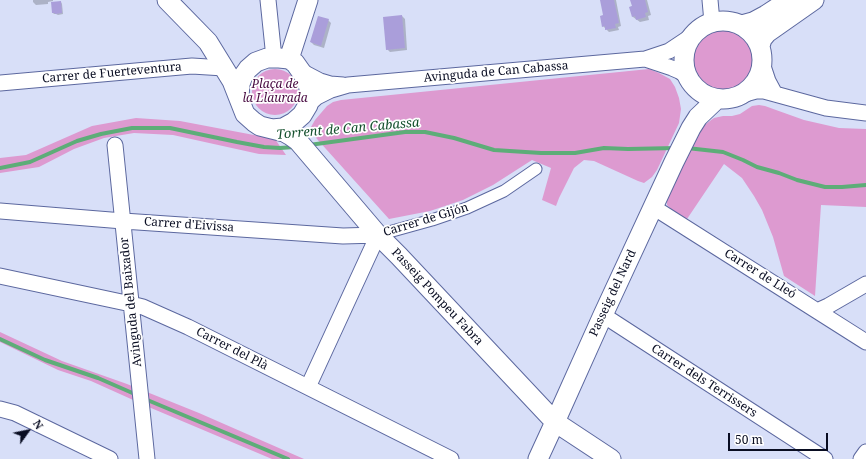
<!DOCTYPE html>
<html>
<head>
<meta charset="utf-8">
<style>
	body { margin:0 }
	#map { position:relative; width:866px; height:459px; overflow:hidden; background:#d8dff8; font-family:"Noto Serif",serif }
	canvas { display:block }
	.north { position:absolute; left:8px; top:411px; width:40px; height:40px; -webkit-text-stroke:3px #fff; paint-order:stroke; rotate:57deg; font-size:11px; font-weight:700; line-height:16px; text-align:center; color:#090d22 }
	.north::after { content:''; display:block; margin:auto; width:14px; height:18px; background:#090d22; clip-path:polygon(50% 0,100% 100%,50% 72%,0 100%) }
	.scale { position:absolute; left:728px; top:433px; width:100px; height:18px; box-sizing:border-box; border:2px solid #090d22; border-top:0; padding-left:5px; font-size:12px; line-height:14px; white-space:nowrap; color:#090d22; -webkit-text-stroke:3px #fff; paint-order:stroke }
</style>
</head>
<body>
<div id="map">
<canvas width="866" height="459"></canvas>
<div class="north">N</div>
<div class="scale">50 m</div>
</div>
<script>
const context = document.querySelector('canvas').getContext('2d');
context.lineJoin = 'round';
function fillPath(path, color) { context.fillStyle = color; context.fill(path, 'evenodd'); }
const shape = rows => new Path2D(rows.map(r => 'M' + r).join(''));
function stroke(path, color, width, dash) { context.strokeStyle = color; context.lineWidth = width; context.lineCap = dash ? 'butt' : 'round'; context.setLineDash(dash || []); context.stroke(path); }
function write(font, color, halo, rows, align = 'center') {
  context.font = font + ' "Noto Serif",serif'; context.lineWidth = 3.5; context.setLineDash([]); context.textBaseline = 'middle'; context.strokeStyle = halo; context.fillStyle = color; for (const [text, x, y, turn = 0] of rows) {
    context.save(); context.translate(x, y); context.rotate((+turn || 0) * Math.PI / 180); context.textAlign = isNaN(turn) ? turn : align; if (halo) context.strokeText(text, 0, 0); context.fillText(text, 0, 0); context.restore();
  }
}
fillPath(shape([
	'693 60a30 30 0 1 1 60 0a30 30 0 1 1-60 0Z',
	'252 92a23 23 0 1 1 46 0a23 23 0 1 1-46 0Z',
	[649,69,659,73,670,79,675,87,679,98,681,109,679,123,657,170,652,177,644,183,638,181,594,161,584,160,574,168,559,198,556,206,542,200,551,168,532,160,493,185,463,200,430,211,389,219,317,139,312,132,311,127,315,120,327,106,333,102,341,100],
	[759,105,765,106,776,110,804,120,839,128,866,129,866,207,821,205,815,296,784,276,773,237,762,210,754,196,742,178,724,164,687,219,672,210,667,205,667,200,699,129,714,118,723,116,732,116,740,114,752,106],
	[136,118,180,121,275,139,286,155,259,154,173,135,134,133,104,138,74,149,39,167,0,173,0,158,26,155,92,126],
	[0,332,62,361,127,384,199,413,304,459,272,459,151,408,91,381,58,370,0,342]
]), '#dd9ad0');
fillPath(shape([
	[33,0,53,0,53,1,48,2,48,4,36,5,33,2],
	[601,0,616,0,621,26,618,27,619,30,609,32,603,26,604,16],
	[631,0,647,0,651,15,648,16,649,20,640,22,633,17,630,7,633,6],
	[61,2,62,4,63,14,58,15,56,14,54,14,53,13],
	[402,16,405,19,407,50,390,52,387,49],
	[328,20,331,23,324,48,314,45,311,42]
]), '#0003');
stroke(shape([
	[309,145,405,132,425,132,454,138,494,150,541,153,575,153,604,148,628,149,676,148],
	[687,148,723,152,743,160,757,167,779,173,797,180,825,187,842,187,866,185],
	[0,168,30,162,77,141,101,134,132,128,170,128,237,142,264,147,280,148,294,147],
	[0,339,45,360,98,378,137,395],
	[145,399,288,459]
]), '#5dad78', 4);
fillPath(shape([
	[600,0,614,0,619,23,615,24,616,28,605,30,605,26,602,27,600,16,603,15],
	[630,0,645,0,648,12,645,13,646,17,636,20,635,16,632,17,629,7,632,6],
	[61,1,62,13,55,14,55,13,52,13,51,2],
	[402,15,405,48,386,50,383,17],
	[318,16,329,19,321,46,310,42]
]), '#aa9eda');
const pedestrian = shape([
	[378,235,432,220,467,208,504,191,536,169]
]);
const minor = shape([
	[268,0,274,58],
	[710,0,712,22],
	[645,59,672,68,679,71,687,76],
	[763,66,768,81,775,94],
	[301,71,320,81,330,84,343,85],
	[0,83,192,66,224,68],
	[745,94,756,91,764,91,826,108,866,113],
	[308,105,317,97,331,90,348,85,645,59,669,51,690,37],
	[115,145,147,459],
	[653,207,866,342],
	[0,211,123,221,343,236,378,235,308,387],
	[0,276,131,304,143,307,188,327,451,459],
	[817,311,828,306,866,284],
	[603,315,825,459],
	[0,409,15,413,110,459],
	[861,459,866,452]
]);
const tertiary = shape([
	[167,0,208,42,232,81,245,114,254,122,260,126,272,129,283,128,294,122,302,115,308,105,310,93,307,80,295,63,289,59,279,58,267,58,256,62,248,69,243,76,240,84,239,97],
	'684 60a39 39 0 1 1 78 0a39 39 0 1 1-78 0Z',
	[742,25,753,22,766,15,789,0],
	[760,46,762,39,767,33,814,0],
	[289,59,308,0],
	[272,129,284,132,291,136,298,141,378,235,399,256,555,422,611,459],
	[538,459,555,422,603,315,674,162,691,128,698,117,717,99]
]);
stroke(pedestrian, '#5c689f', 13);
stroke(minor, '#5c689f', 17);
stroke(tertiary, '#5c689f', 21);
stroke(pedestrian, '#fff', 11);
stroke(minor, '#fff', 15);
stroke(tertiary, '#fff', 19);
write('12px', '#090d22', '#fff', [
	["Avinguda de Can Cabassa",496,72,-5],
	["Carrer de Fuerteventura",112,73,-5],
	["Carrer de Gijón",426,220,-17],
	["Carrer d'Eivissa",189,225,4],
	["Carrer de Lleó",760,274,32],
	["Passeig del Nard",613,293,-65],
	["Passeig Pompeu Fabra",437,297,47],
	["Avinguda del Baixador",131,302,-96],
	["Carrer del Plà",232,349,27],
	["Carrer dels Terrissers",704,381,33]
]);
write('italic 12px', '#480a41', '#fff', [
	["Plaça de",275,85],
	["la Llaurada",275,99]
]);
write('italic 13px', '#15512e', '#fff', [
	["Torrent de Can Cabassa",348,129,-5]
]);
</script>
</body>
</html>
